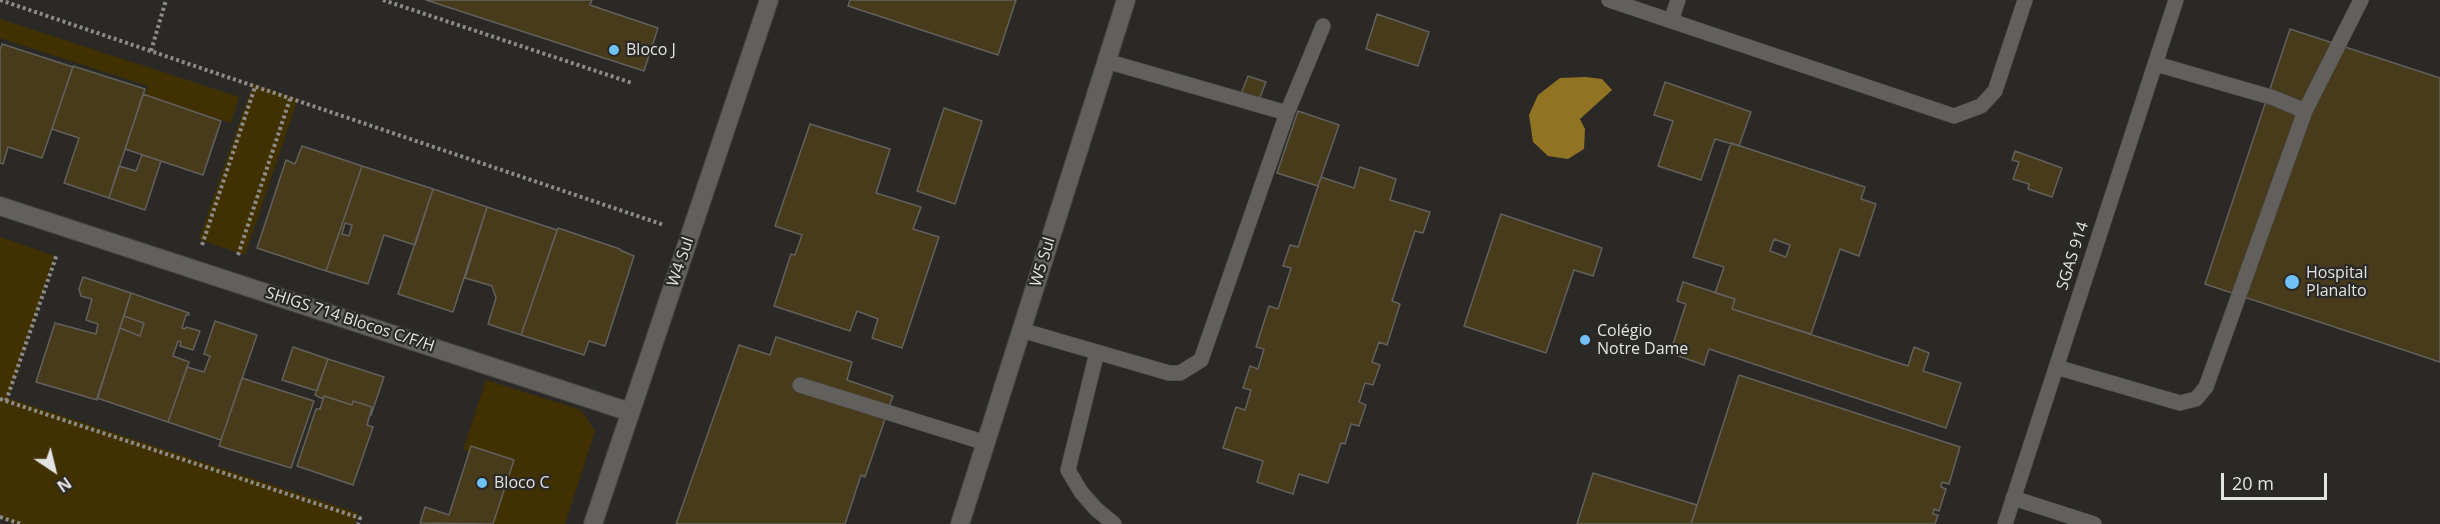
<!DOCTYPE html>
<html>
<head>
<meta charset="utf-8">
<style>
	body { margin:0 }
	#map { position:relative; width:2440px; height:524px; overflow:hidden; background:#2a2926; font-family:"Open Sans",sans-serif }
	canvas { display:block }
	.north { position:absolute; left:24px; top:440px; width:60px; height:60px; -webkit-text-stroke:4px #2a2926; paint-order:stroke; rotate:145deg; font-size:16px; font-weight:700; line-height:24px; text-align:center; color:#e3e3e1 }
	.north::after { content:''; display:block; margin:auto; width:21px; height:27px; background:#e3e3e1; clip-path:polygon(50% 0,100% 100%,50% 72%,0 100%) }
	.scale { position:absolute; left:2221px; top:473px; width:106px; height:27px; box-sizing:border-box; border:3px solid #e3e3e1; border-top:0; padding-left:8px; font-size:18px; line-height:21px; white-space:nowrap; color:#e3e3e1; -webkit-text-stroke:4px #2a2926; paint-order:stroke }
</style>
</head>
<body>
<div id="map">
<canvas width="2440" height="524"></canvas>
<div class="north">N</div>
<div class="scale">20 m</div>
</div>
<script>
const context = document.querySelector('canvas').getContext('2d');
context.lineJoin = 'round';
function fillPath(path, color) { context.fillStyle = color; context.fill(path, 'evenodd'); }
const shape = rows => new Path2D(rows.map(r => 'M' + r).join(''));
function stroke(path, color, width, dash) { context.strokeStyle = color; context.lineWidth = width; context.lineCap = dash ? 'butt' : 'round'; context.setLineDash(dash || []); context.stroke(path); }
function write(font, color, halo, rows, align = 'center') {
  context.font = font + ' "Open Sans",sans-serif'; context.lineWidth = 4.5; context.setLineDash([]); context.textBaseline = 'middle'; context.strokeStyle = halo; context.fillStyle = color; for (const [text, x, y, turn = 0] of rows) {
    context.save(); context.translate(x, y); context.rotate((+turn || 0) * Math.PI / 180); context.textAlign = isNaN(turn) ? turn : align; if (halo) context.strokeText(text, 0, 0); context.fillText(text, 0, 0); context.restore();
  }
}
fillPath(shape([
	[0,19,239,97,231,123,145,95,148,86,0,38],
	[253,84,298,99,245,255,199,239],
	[0,237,55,256,8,398,358,513,355,524,17,524,0,518],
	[486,380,581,410,595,431,565,524,490,524,509,464,463,450]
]), '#413100');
fillPath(shape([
	[1586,77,1602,79,1612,90,1580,119,1585,129,1584,149,1568,159,1548,156,1533,142,1529,115,1538,95,1560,78]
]), '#907424');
const building = shape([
	[426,0,592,0,590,5,658,28,644,71,426,0],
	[850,0,1016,0,998,55,848,6,850,0],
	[1377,14,1429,32,1418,66,1366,49,1377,14],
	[2290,29,2440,78,2440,362,2205,284,2290,29],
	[2,44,73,67,42,158,8,147,3,164,0,163,0,50,2,44],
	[73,66,145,89,109,198,64,183,79,138,52,129,73,66],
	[1248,76,1266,82,1259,100,1241,94,1248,76],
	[1665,82,1751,112,1739,146,1715,139,1701,180,1658,166,1673,121,1654,115,1665,82],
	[143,94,221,121,203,175,125,149,143,94],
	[944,108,982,121,955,204,917,191,944,108],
	[1298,111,1339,125,1318,186,1277,173,1298,111],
	[810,124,890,149,876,193,921,207,913,229,939,237,902,348,872,338,878,319,857,311,850,331,774,306,791,254,795,255,802,235,775,226,810,124],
	[1731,143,1865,187,1861,199,1876,204,1859,256,1840,249,1811,334,1732,309,1735,299,1715,293,1724,267,1693,257,1731,143],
	[1774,239,1790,245,1786,257,1770,251,1774,239],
	[302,146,362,166,326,271,257,248,286,160,295,164,302,146],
	[2015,151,2062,168,2052,197,2028,189,2029,184,2013,179,2019,162,2012,160,2015,151],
	[142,155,161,161,145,210,109,198,119,166,136,171,142,155],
	[362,166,433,189,415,245,384,235,368,284,326,271,362,166],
	[345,223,352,225,349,236,342,234,345,223],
	[1360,167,1396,179,1390,200,1430,212,1423,233,1415,231,1392,301,1400,304,1387,345,1379,342,1372,362,1380,365,1373,385,1365,383,1359,402,1366,405,1359,426,1351,424,1345,444,1341,443,1328,483,1299,474,1293,494,1257,482,1263,461,1223,448,1236,407,1245,410,1251,390,1243,388,1250,366,1258,369,1264,349,1256,347,1269,306,1278,309,1291,268,1283,266,1290,245,1298,247,1321,177,1354,188,1360,167],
	[433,189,487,207,453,312,398,294,433,189],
	[487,207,557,230,521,335,488,324,496,298,492,286,465,278,487,207],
	[1501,214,1602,248,1593,276,1574,270,1546,353,1464,326,1501,214],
	[558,228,620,249,620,250,634,256,605,346,589,341,584,355,521,335,558,228],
	[83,277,131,293,97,400,36,382,55,323,96,334,98,324,86,320,92,299,81,296,79,289,83,277],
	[1683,282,1735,299,1732,309,1908,366,1914,347,1929,353,1923,371,1961,383,1946,428,1709,349,1704,365,1670,353,1686,304,1677,301,1683,282],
	[131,293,189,313,189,315,186,315,182,328,185,329,186,327,200,331,193,350,180,346,181,342,178,341,173,356,189,362,168,422,97,398,120,328,140,336,144,323,124,316,131,293],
	[124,316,144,323,140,336,120,328,124,316],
	[215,321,257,335,221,440,168,422,187,367,204,372,210,356,204,354,215,321],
	[776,337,852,362,847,380,893,396,865,477,861,475,845,524,676,524,739,345,770,355,776,337],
	[293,347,328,359,317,391,282,380,293,347],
	[328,359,384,377,371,415,372,407,353,401,352,405,324,396,323,399,315,395,328,359],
	[1739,375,1960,447,1949,484,1942,482,1941,487,1946,489,1939,511,1934,509,1933,514,1938,515,1935,524,1691,524,1739,375],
	[242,378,314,401,291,468,219,446,242,378],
	[324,396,352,405,353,401,372,407,367,425,373,427,353,485,297,466,316,409,320,409,324,396],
	[471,446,514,460,493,524,420,523,425,507,449,515,471,446],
	[1593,473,1697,505,1691,524,1577,524,1593,473]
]);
fillPath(building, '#473b1b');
stroke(building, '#62615d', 1.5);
const lane = shape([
	[1609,0,1954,116,1981,106,1995,91,2025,0],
	[1671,21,1678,0],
	[1106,61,1287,113],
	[2156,64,2274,98,2305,111],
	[1021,330,1169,373,1180,373,1201,360,1287,113,1323,26],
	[1097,352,1068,470,1081,492,1096,509,1114,524],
	[2056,367,2180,403,2196,399,2206,387,2305,111,2361,0],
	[800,385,986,443],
	[2013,498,2094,524],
	[2005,524,2176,0]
]);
const street = shape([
	[0,206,630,412]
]);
const secondary = shape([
	[593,524,769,0],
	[960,524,1126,0]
]);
stroke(lane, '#454441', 16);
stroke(street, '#454441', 20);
stroke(secondary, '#454441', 20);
stroke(shape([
	[0,0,664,225],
	[383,0,632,83],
	[151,51,166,0],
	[202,245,255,87],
	[238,255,290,99],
	[0,399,360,518,358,524],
	[6,401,57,254],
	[0,517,21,524]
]), '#8d8c8a', 4, [3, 3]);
stroke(lane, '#61605d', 15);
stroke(street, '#61605d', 18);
stroke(secondary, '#61605d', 18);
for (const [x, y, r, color] of [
	[614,50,6,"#72c1f5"],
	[2292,282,8,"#72c1f5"],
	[1585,340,6,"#72c1f5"],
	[482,483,6,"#72c1f5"]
]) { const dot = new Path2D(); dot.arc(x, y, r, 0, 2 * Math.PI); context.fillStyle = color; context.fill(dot); stroke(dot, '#2a2926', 2); }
write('16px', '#e3e3e1', '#2a2926', [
	["Bloco J",626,50],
	["Hospital",2306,273],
	["Planalto",2306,291],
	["Colégio",1597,331],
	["Notre Dame",1597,349],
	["Bloco C",494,483]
], 'left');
write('16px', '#e3e3e1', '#2a2926', [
	["SGAS 914",2073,256,-72],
	["W4 Sul",681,262,-71],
	["W5 Sul",1043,262,-73],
	["SHIGS 714 Blocos C/F/H",350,320,18]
]);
</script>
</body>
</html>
